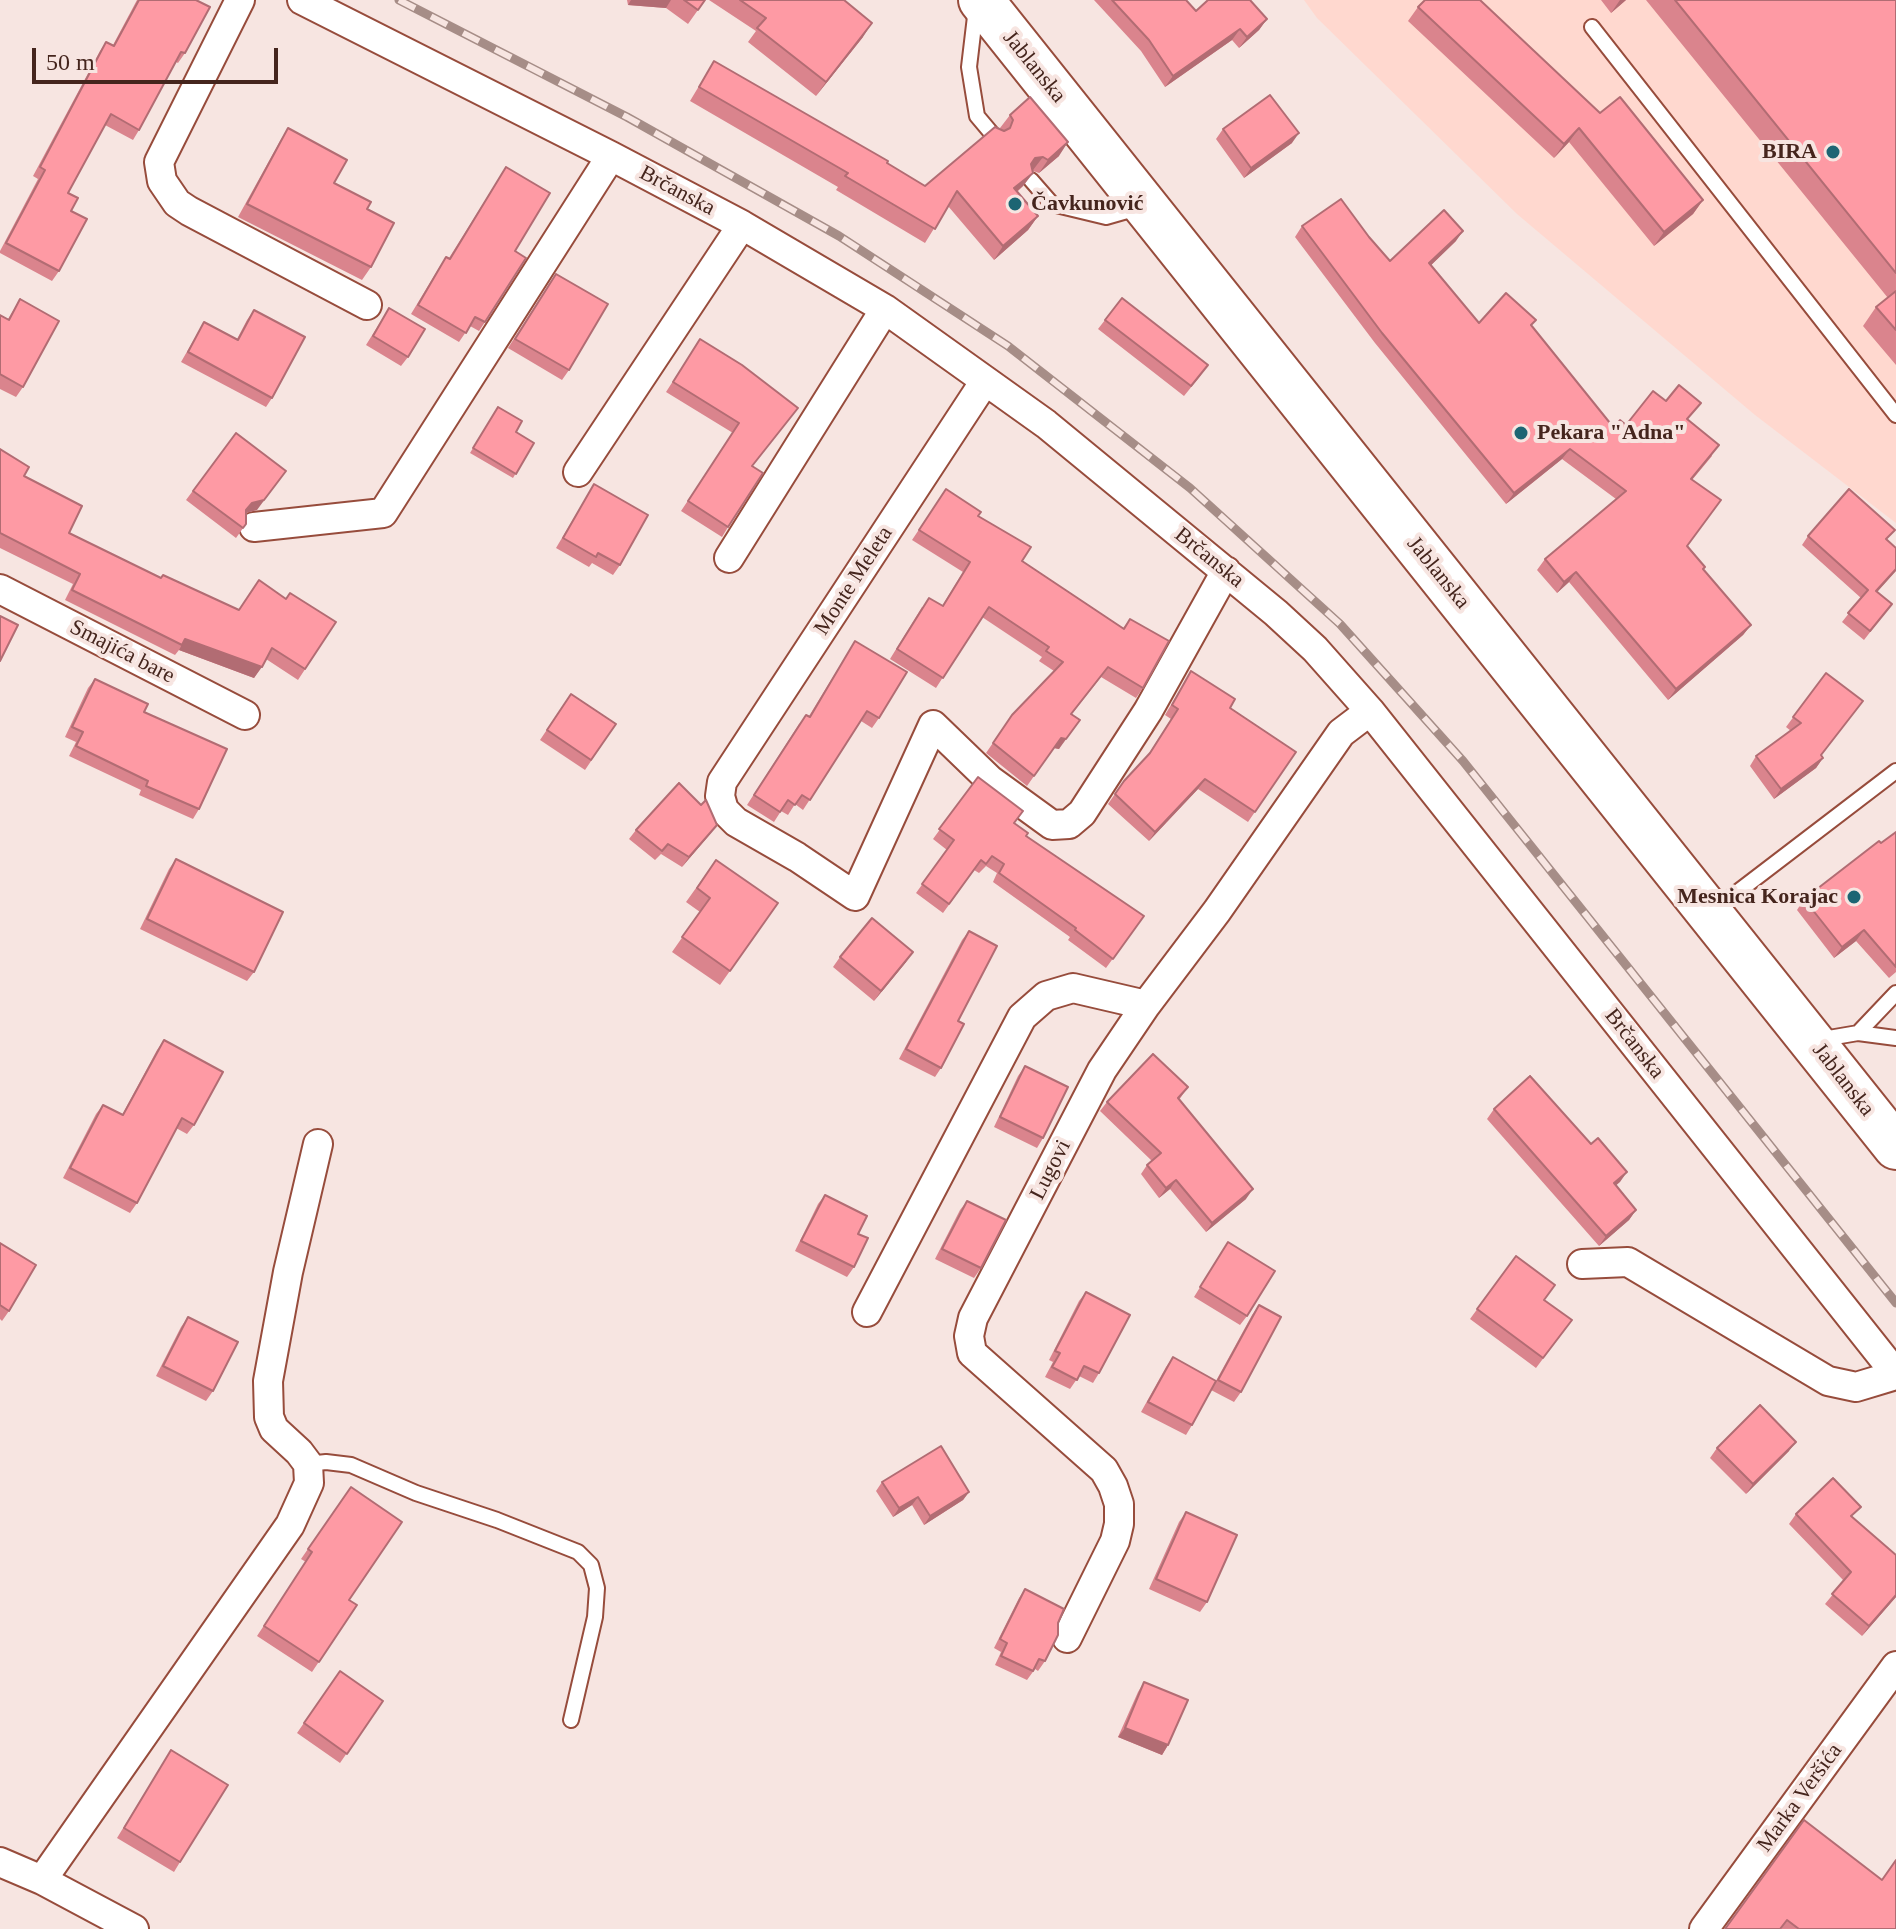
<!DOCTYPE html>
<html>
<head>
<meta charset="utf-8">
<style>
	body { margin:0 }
	#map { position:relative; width:1896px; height:1929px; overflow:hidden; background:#f7e5e1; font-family:"Times New Roman",serif }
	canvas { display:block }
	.scale { position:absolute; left:32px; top:48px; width:246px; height:36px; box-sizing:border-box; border:4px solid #45251d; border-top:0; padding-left:10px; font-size:24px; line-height:28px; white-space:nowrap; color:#45251d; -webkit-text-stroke:6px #f7e5e1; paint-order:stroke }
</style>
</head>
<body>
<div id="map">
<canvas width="1896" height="1929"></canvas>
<div class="scale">50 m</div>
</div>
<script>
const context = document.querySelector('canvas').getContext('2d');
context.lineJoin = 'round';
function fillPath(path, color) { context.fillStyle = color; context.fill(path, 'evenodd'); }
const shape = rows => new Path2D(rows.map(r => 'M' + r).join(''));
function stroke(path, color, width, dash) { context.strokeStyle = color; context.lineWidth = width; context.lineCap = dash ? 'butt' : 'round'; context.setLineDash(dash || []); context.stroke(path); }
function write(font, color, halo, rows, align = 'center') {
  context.font = font + ' "Times New Roman",serif'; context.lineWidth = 8; context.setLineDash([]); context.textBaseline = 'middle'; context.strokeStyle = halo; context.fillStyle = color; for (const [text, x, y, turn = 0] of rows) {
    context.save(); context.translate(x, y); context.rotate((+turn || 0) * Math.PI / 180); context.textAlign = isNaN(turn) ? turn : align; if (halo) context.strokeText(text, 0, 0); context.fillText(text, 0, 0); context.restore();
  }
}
fillPath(shape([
	[1304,0,1896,0,1896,523,1755,415,1517,214,1317,18]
]), '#ffd8cf');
const lane = shape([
	[976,8,969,67,977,116,993,135],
	[1592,27,1896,415],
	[1031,180,1052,204,1106,217,1141,207],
	[1714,910,1896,771],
	[1858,1033,1896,993],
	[1817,1040,1858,1033,1896,1038],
	[308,1464,326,1462,351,1465,416,1493,497,1520,578,1552,591,1565,597,1588,595,1617,571,1720]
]);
const street = shape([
	[240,0,159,162,162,181,177,203,189,211,367,305],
	[302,0,611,156,742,225,885,309,1046,424,1276,613,1315,649,1370,711,1896,1374],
	[985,381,722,782,720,796,724,810,736,822,797,857,855,896,933,725,990,780,1052,825,1069,824,1082,813,1148,711,1226,571],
	[578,472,742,225],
	[254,527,383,513,611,156],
	[729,558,885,309],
	[0,589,245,715],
	[1582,1264,1628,1262,1828,1381,1856,1387,1896,1375],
	[867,1312,1022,1017,1046,996,1073,988,1146,1005],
	[1067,1638,1115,1541,1119,1524,1119,1504,1113,1486,1104,1470,972,1353,969,1336,973,1318,1102,1070,1146,1005,1217,911,1341,733,1370,711],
	[0,1862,42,1880,134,1929],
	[42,1880,290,1525,309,1483,308,1464,299,1452,274,1429,269,1417,268,1381,288,1272,318,1144],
	[1704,1929,1896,1666]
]);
const primary = shape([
	[981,0,1896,1147]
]);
stroke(lane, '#974c3c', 18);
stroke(street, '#974c3c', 32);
stroke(primary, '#974c3c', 48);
stroke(lane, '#fff', 14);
stroke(street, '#fff', 28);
stroke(primary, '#fff', 44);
const rail = shape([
	[399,0,627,117,839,236,1008,346,1190,488,1340,624,1463,761,1896,1303]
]);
stroke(rail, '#a68d87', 9);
stroke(rail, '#f7e5e1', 6, [18]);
fillPath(shape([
	[137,0,196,0,185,53,178,63,176,62,139,130,133,140,105,125,68,193,71,211,59,271,52,281,0,253,0,251,38,179,33,176,100,51,106,42,113,45],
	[627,0,705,0,688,24,666,8,628,5],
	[709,0,844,0,863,37,816,96,748,42,756,31],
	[1094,0,1186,0,1196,11,1267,19,1259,30,1239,48,1232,40,1165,87,1141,51],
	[1601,0,1626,0,1611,13],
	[1646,0,1896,0,1896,365,1863,326,1876,307,1888,298],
	[1418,7,1600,113,1703,200,1693,214,1654,246,1569,142,1554,158,1408,21],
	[714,61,925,186,1001,130,1000,128,1010,115,1059,156,1039,173,1033,171,1033,173,1023,186,1017,192,1038,216,1028,230,994,260,948,206,925,243,836,190,838,187,690,101],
	[288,128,334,183,367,209,371,267,362,280,238,217,280,141],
	[1223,129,1292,143,1244,178,1216,139],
	[506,167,515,251,485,322,479,331,470,326,459,342,411,314,440,266,446,257,449,258],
	[1302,226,1369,237,1390,261,1456,241,1431,265,1479,323,1532,326,1614,428,1626,425,1688,420,1712,456,1692,480,1688,546,1705,567,1703,569,1751,625,1743,635,1668,700,1569,582,1557,593,1537,570,1545,559,1616,499,1562,459,1506,504,1375,343,1295,237],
	[549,284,569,370,562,380,508,348],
	[20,299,23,387,16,397,0,389,0,315,8,319],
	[389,308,408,357,401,366,366,345],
	[254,310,272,398,266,407,181,362,204,322,237,339,247,320],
	[1105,320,1201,375,1184,396,1098,329],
	[700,339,798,408,752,466,728,527,722,537,681,511,733,433,666,392],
	[498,407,516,432,534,443,513,478,470,453],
	[236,433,257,510,246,513,246,524,236,538,186,500],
	[0,449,69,533,161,578,238,610,286,599,336,622,298,680,266,659,254,678,179,650,175,655,65,600,73,584,0,548],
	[594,484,620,565,613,575,592,563,589,567,556,548],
	[946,489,978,516,1022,561,1123,628,1130,619,1143,688,1136,698,1101,677,1072,714,1059,749,1054,748,1027,786,986,753,1012,715,1054,671,1039,661,1042,657,982,617,936,688,890,659,922,607,942,606,963,572,912,540],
	[1808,536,1887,540,1877,592,1885,613,1864,640,1842,622,1861,598,1802,545],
	[855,641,879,718,872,728,861,721,803,810,795,804,788,815,781,811,774,822,747,805,799,724,809,716],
	[1191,671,1230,708,1296,752,1248,822,1198,789,1149,841,1108,804,1124,781,1148,755,1171,719,1165,715],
	[1826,673,1821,756,1823,758,1816,768,1774,799,1750,766,1756,756,1791,731,1786,727],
	[95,679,144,712,199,809,193,819,139,795,141,790,69,756,76,742,65,737,88,688],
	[571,694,616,724,585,770,540,740],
	[978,777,1014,823,1026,836,1144,916,1106,968,1068,940,1070,937,993,882,997,873,986,866,979,873,974,870,943,913,916,893,947,850,933,839],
	[636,830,710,834,682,867,661,854,655,860,629,839],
	[1896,832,1896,972,1889,978,1856,941,1834,958,1797,910,1804,899],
	[176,859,254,972,247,981,140,929,169,869],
	[716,860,778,903,720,985,672,952,700,912,686,902],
	[969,931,958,1021,941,1068,935,1077,899,1059,962,940],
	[840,957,906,962,874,1001,833,967],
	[164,1040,194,1125,187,1134,176,1128,137,1203,130,1213,63,1178,96,1114,103,1105,122,1115,157,1050],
	[1025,1066,1043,1138,1037,1148,994,1127,1018,1076],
	[1188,1087,1179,1100,1246,1199,1206,1232,1170,1189,1159,1198,1141,1174,1147,1165,1152,1161,1100,1111,1107,1102],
	[1494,1109,1591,1144,1627,1172,1616,1185,1636,1210,1629,1220,1599,1246,1487,1119],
	[825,1195,858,1234,854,1267,847,1277,795,1251,818,1204],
	[967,1201,981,1268,974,1278,935,1259,960,1210],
	[1228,1242,1247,1316,1240,1325,1194,1297],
	[0,1243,9,1311,2,1321,0,1319],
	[1516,1256,1544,1300,1572,1320,1536,1368,1470,1319],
	[1086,1292,1099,1373,1093,1383,1079,1376,1070,1389,1045,1377,1053,1362,1049,1360,1079,1301],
	[1259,1305,1241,1392,1234,1402,1211,1390,1252,1315],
	[188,1317,213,1391,206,1401,156,1376,181,1327],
	[1173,1357,1192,1425,1186,1435,1141,1412,1166,1367],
	[1717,1448,1789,1451,1746,1494,1710,1458],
	[882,1482,969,1492,963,1500,924,1525,912,1505,893,1517,876,1491],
	[351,1487,349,1600,357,1605,312,1672,257,1636,306,1562,301,1559],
	[1186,1512,1207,1602,1200,1612,1149,1589,1179,1522],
	[1796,1514,1853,1518,1896,1597,1862,1636,1825,1604,1844,1581,1789,1524],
	[1025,1589,1058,1623,1045,1661,1038,1671,1035,1669,1027,1680,995,1665,1001,1652,994,1648,1019,1598],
	[340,1671,383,1701,340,1763,297,1733],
	[1144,1682,1168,1745,1162,1755,1118,1737,1138,1692],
	[171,1750,180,1862,174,1872,117,1838],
	[1882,1880,1896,1929,1725,1929]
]), '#da848d');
fillPath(shape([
	[631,0,671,0,666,8,628,5],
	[1620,0,1626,0,1611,13],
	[1267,19,1259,30,1239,48,1247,37],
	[872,23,863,37,816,96,826,82],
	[1240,29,1232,40,1165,87,1173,76],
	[1579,128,1569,142,1554,158,1564,144],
	[1299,133,1292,143,1244,178,1251,168],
	[1068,142,1059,156,1039,173,1048,160],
	[1043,157,1033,170,1025,172,1035,158],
	[1033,173,1023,186,1004,202,1014,188],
	[1703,200,1693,214,1654,246,1664,232],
	[1038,216,1028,230,994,260,1003,246],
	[1463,231,1456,241,1422,274,1429,263],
	[1570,449,1562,459,1506,504,1514,493],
	[286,471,257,510,245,513,239,519,252,503],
	[1896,569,1896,571,1870,600,1876,591],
	[1576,572,1569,582,1557,593,1564,582],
	[1751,625,1743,635,1668,700,1676,689],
	[185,639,262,667,254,678,179,650],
	[1080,720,1059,749,1054,748,1027,786,1061,738],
	[1823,758,1816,768,1774,799,1781,789],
	[1205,779,1198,789,1149,841,1155,832],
	[717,825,710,834,682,867,689,857],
	[1864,930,1856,941,1834,958,1842,947],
	[913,952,906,962,874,1001,881,991],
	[1627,1172,1620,1182,1607,1193,1614,1183],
	[1176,1180,1170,1189,1159,1198,1166,1188],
	[1253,1189,1246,1199,1206,1232,1212,1223],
	[1636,1210,1629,1220,1599,1246,1606,1236],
	[1796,1442,1789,1451,1746,1494,1753,1484],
	[969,1492,963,1500,924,1525,930,1516],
	[918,1497,912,1505,893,1517,899,1508],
	[1896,1595,1896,1597,1862,1636,1869,1626],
	[1125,1728,1168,1745,1162,1755,1118,1737]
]), '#b26c73');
const building = shape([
	[139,0,196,0,210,7,185,53,181,52,139,130,111,114,68,193,78,198,71,211,87,219,59,271,6,243,45,170,40,167,106,42,114,46,139,0],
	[684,0,705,0,698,10,684,0],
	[740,0,844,0,872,23,826,82,757,28,766,18,740,0],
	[1112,0,1186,0,1196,11,1208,0,1250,0,1267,19,1247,37,1240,29,1173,76,1149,40,1112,0],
	[1425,0,1480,0,1600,113,1620,97,1703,200,1664,232,1579,128,1564,144,1418,7,1425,0],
	[1675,0,1896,0,1896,273,1675,0],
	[714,61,888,161,887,163,925,186,995,127,1004,131,1010,128,1013,120,1010,115,1030,97,1068,142,1048,160,1043,157,1035,158,1031,164,1033,173,1014,188,1038,216,1003,246,957,191,935,229,845,176,848,173,699,87,714,61],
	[1270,95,1299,133,1251,168,1223,129,1270,95],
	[288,128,347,160,334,183,371,202,367,209,394,223,371,267,247,204,288,128],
	[506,167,550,193,515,251,526,258,485,322,475,317,466,333,418,305,446,257,450,259,506,167],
	[1341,199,1369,237,1390,261,1444,210,1463,231,1429,263,1479,323,1506,293,1536,320,1531,325,1614,428,1620,420,1626,425,1653,391,1666,401,1679,385,1701,403,1687,419,1719,445,1691,479,1721,500,1687,546,1705,567,1703,569,1751,625,1676,689,1576,572,1564,582,1545,559,1626,491,1570,449,1514,493,1382,333,1302,226,1341,199],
	[556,274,608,304,569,370,515,339,556,274],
	[1896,291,1896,330,1876,307,1896,291],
	[1122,298,1208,365,1191,386,1105,320,1122,298],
	[20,299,59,321,23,387,0,374,0,315,9,320,20,299],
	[389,308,425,329,408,357,373,336,389,308],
	[254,310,305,337,272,398,188,352,204,322,238,340,254,310],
	[700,339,742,365,798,408,752,466,763,473,728,527,688,501,739,423,673,382,700,339],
	[498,407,522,421,516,432,534,443,516,474,473,448,498,407],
	[236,433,286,471,264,500,252,503,246,510,246,524,243,528,193,491,236,433],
	[0,449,29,467,24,476,82,506,69,533,161,578,163,575,239,610,259,580,286,599,290,593,336,622,305,669,272,648,262,667,185,639,182,645,72,590,80,574,0,533,0,449],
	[594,484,648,515,620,565,598,553,596,557,563,538,594,484],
	[946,489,981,512,978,516,1031,547,1022,561,1124,629,1130,619,1169,641,1143,688,1108,667,1071,714,1080,720,1066,739,1061,738,1034,776,993,743,1012,715,1063,662,1046,651,1049,647,989,607,943,678,897,649,929,598,943,606,970,562,919,530,946,489],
	[1849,489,1895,530,1886,539,1896,548,1896,569,1876,591,1892,604,1870,631,1848,613,1868,590,1808,536,1849,489],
	[0,616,18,625,0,661,0,616],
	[855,641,907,672,879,718,867,711,810,800,802,795,795,805,788,800,780,812,754,795,806,715,810,717,855,641],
	[1191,671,1235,699,1230,708,1296,752,1255,812,1205,779,1155,832,1115,794,1124,781,1150,753,1178,709,1172,705,1191,671],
	[1826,673,1863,701,1821,755,1823,758,1781,789,1756,756,1801,723,1793,717,1826,673],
	[95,679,148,704,144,712,227,749,199,809,146,786,148,781,76,746,83,732,72,727,95,679],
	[571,694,616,724,591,760,547,730,571,694],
	[978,777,1023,811,1014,823,1028,833,1026,836,1144,916,1113,959,1075,930,1076,928,999,873,1004,864,992,856,986,864,981,860,949,904,922,884,954,840,939,829,978,777],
	[679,783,701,805,706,800,717,825,689,857,668,844,662,851,636,830,679,783],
	[1896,832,1896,967,1864,930,1842,947,1804,899,1879,841,1881,843,1896,832],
	[176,859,283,912,254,972,147,919,176,859],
	[716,860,778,903,730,971,682,937,710,898,697,888,716,860],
	[872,918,913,952,881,991,840,957,872,918],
	[969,931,997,946,958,1021,964,1024,941,1068,906,1049,969,931],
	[164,1040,223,1072,194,1125,182,1118,137,1203,70,1168,103,1105,123,1115,164,1040],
	[1153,1054,1188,1087,1178,1098,1253,1189,1212,1223,1176,1180,1166,1188,1147,1165,1161,1153,1107,1102,1153,1054],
	[1025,1066,1068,1087,1043,1138,1000,1117,1025,1066],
	[1530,1076,1591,1144,1598,1138,1627,1172,1614,1183,1636,1210,1606,1236,1494,1109,1530,1076],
	[825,1195,867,1216,858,1234,868,1238,854,1267,801,1241,825,1195],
	[967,1201,1006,1220,981,1268,942,1249,967,1201],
	[1228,1242,1275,1271,1247,1316,1200,1287,1228,1242],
	[0,1243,36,1265,9,1311,0,1305,0,1243],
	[1516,1256,1555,1285,1544,1300,1572,1320,1543,1358,1477,1309,1516,1256],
	[1086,1292,1130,1315,1099,1373,1084,1366,1077,1380,1052,1367,1060,1353,1055,1351,1086,1292],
	[1259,1305,1281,1317,1241,1392,1218,1380,1259,1305],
	[188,1317,238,1342,213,1391,163,1366,188,1317],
	[1173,1357,1216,1381,1192,1425,1148,1402,1173,1357],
	[1760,1405,1796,1442,1753,1484,1717,1448,1760,1405],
	[941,1446,969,1492,930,1516,918,1497,899,1508,882,1482,941,1446],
	[1833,1478,1861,1507,1851,1516,1896,1555,1896,1595,1869,1626,1832,1594,1851,1572,1796,1514,1833,1478],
	[351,1487,402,1522,349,1600,357,1605,319,1662,264,1626,312,1552,308,1549,351,1487],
	[1186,1512,1237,1535,1207,1602,1156,1579,1186,1512],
	[1025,1589,1064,1609,1058,1623,1058,1635,1045,1661,1039,1659,1033,1671,1001,1656,1007,1643,1000,1639,1025,1589],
	[340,1671,383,1701,347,1754,304,1723,340,1671],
	[1144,1682,1188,1700,1168,1745,1125,1728,1144,1682],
	[171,1750,228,1785,180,1862,124,1828,171,1750],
	[1804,1820,1882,1880,1896,1860,1896,1929,1799,1929,1787,1920,1780,1929,1725,1929,1804,1820]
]);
fillPath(building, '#fe9aa4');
stroke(building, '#b26c73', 2);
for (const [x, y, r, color] of [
	[1833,152,8,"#1d6573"],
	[1015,204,8,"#1d6573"],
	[1521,433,8,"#1d6573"],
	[1854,897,8,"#1d6573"]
]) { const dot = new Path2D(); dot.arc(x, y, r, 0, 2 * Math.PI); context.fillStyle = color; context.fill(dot); stroke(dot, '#f7e5e1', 3); }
write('22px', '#45251d', '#f7e5e1', [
	["Jablanska",1034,67,51],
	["Brčanska",677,191,28],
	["Brčanska",1209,558,39],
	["Jablanska",1438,573,51],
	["Monte Meleta",854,581,-57],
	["Smajića bare",122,652,27],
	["Brčanska",1634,1044,52],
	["Jablanska",1843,1080,52],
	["Lugovi",1051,1170,-63],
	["Marka Veršića",1800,1798,-54]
]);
write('bold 22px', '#45251d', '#f7e5e1', [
	["BIRA",1817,152],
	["Čavkunović",1031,204,"left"],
	["Pekara \"Adna\"",1537,433,"left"],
	["Mesnica Korajac",1838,897]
], 'right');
</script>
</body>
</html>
